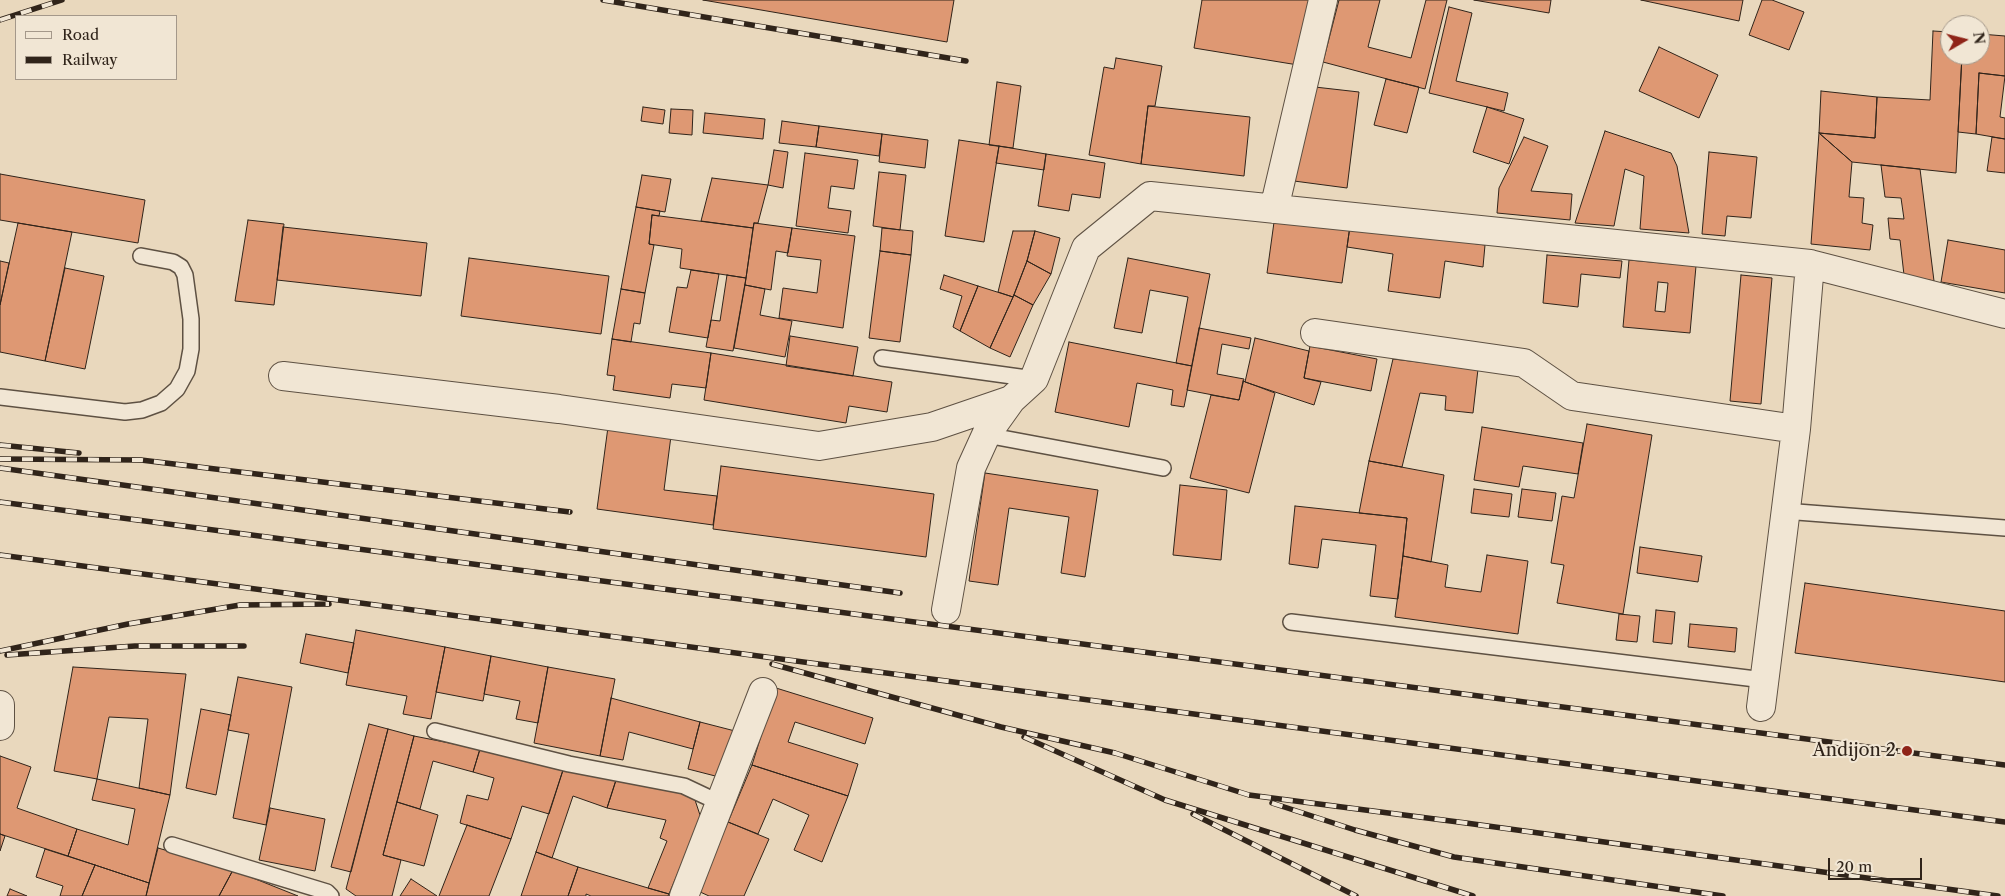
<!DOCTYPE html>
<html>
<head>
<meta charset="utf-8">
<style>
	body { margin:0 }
	#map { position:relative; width:2005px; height:896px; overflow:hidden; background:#e9d8bd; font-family:"Libre Caslon Text",serif }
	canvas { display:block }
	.legend { position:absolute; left:15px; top:15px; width:162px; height:65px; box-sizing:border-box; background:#f1e6d4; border:1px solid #a4988a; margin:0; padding:6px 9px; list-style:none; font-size:15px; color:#30241a }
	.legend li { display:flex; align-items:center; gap:10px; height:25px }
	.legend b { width:25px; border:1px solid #a4988a }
	.north { position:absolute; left:1940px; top:15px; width:50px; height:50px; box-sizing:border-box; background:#f1e6d4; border:1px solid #a4988a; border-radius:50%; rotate:82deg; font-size:14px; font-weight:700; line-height:20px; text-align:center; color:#30241a }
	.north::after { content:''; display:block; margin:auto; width:18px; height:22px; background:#8f2418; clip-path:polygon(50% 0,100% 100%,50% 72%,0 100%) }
	.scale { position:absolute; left:1828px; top:858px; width:94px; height:22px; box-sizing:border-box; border:2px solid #30241a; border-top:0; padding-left:6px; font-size:15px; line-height:18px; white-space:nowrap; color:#30241a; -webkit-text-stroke:4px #f1e6d4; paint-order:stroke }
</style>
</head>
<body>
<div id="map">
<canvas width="2005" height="896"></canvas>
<ul class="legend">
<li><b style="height:6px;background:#f1e6d4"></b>Road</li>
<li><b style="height:6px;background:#30241a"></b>Railway</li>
</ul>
<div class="north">N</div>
<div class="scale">20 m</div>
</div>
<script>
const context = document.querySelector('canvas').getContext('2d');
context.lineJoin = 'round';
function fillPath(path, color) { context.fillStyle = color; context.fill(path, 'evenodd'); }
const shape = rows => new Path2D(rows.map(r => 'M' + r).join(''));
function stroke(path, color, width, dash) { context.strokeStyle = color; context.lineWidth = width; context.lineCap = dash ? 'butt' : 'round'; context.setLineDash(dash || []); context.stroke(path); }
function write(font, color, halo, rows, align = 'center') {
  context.font = font + ' "Libre Caslon Text",serif'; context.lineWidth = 4; context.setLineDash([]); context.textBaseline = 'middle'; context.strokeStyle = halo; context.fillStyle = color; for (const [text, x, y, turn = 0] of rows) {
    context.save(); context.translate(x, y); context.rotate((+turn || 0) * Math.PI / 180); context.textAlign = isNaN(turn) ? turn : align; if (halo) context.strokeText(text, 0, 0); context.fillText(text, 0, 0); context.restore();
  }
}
const building = shape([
	[703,0,954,0,947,42,703,0],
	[1202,0,1309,0,1298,65,1194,48,1202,0],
	[1339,0,1380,0,1368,47,1411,58,1426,0,1447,0,1425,89,1323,62,1339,0],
	[1474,0,1551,0,1549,13,1474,0],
	[1641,0,1743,0,1739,21,1641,0],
	[1762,0,1772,0,1804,12,1789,50,1749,35,1762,0],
	[1449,7,1472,13,1456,81,1508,93,1504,111,1429,93,1449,7],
	[1933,31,1950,32,1950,55,1962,55,1956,173,1852,162,1819,133,1875,138,1877,97,1930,100,1933,31],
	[1980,34,2005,36,2005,76,1979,73,1976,134,1958,132,1962,55,1980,55,1980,34],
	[1659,47,1718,75,1699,118,1639,91,1659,47],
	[1116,58,1162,66,1155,106,1148,106,1141,164,1089,155,1104,67,1114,69,1116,58],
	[1979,73,2005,76,2000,117,2005,118,2005,139,1976,134,1979,73],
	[1386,79,1419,87,1407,133,1374,125,1386,79],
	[997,82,1021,86,1013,148,989,145,997,82],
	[1306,86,1359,92,1347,188,1294,181,1306,86],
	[1821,91,1877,97,1875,138,1819,133,1821,91],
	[1148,106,1250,117,1244,176,1141,164,1148,106],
	[643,107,665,110,663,124,641,121,643,107],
	[1487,107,1524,119,1509,164,1473,152,1487,107],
	[671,109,693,110,692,135,669,133,671,109],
	[705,113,765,119,763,139,703,133,705,113],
	[782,121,819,126,816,147,779,143,782,121],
	[819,126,882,134,879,156,816,147,819,126],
	[1605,131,1671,153,1677,166,1689,233,1640,229,1644,176,1625,169,1614,226,1575,223,1605,131],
	[1819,133,1852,162,1849,197,1864,198,1862,223,1873,225,1870,250,1811,244,1819,133],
	[882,134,928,140,925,168,879,162,882,134],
	[1524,137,1548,146,1531,191,1572,194,1570,220,1497,213,1499,188,1524,137],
	[1992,137,2005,139,2005,173,1987,171,1992,137],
	[959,140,999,146,984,242,945,236,959,140],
	[999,146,1046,154,1044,170,996,163,999,146],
	[774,150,788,152,783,188,768,185,774,150],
	[1709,152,1757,157,1751,218,1727,216,1725,236,1702,234,1709,152],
	[805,153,858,160,854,189,831,186,828,208,851,211,848,233,796,226,805,153],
	[1046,154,1105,163,1100,198,1072,194,1069,211,1038,206,1046,154],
	[1881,165,1920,169,1934,281,1904,275,1900,240,1890,239,1888,218,1904,219,1901,198,1885,197,1881,165],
	[879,172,906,175,900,230,873,226,879,172],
	[0,174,145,200,138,243,0,220,0,174],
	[642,175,671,179,665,212,636,207,642,175],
	[712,178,768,185,758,223,754,223,753,228,701,221,712,178],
	[636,207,660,211,659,216,652,215,649,244,654,245,645,293,621,289,636,207],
	[652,215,753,228,746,278,680,268,682,249,649,244,652,215],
	[1275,215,1350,226,1342,283,1267,273,1275,215],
	[248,220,284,224,274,305,235,301,248,220],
	[18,223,72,232,45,361,0,352,0,305,18,223],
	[754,223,792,228,788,253,776,251,771,290,745,285,754,223],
	[1350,226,1485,245,1483,267,1445,261,1440,298,1388,291,1393,254,1347,247,1350,226],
	[283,227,427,243,421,296,277,280,283,227],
	[792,228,855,236,843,328,779,318,783,288,817,293,821,260,787,256,792,228],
	[882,228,913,231,911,255,880,251,882,228],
	[1013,231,1035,231,1027,261,1013,297,998,292,1013,231],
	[1035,231,1060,238,1051,274,1027,261,1035,231],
	[1948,240,2005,250,2005,293,1941,282,1948,240],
	[880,251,911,255,900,342,869,338,880,251],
	[1547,255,1622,261,1620,278,1581,274,1578,307,1543,303,1547,255],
	[469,258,609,276,601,334,461,316,469,258],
	[1128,258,1210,274,1192,366,1176,363,1188,297,1150,290,1142,333,1114,328,1128,258],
	[1629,260,1696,266,1690,333,1623,327,1629,260],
	[1658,282,1668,283,1665,312,1655,311,1658,282],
	[0,261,9,263,0,305,0,261],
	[1027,261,1051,274,1033,305,1014,295,1027,261],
	[65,268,104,276,85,369,45,361,65,268],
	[691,270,719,274,708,338,669,332,677,287,687,288,691,270],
	[727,275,746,278,733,351,706,347,711,320,720,321,727,275],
	[944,275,978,286,960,331,953,327,962,296,940,289,944,275],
	[1741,275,1772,278,1761,404,1730,401,1741,275],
	[745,285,765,289,760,315,792,321,785,357,734,348,745,285],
	[978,286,1013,297,990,348,960,331,978,286],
	[621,289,645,293,640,324,634,323,631,342,612,339,621,289],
	[1014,295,1033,305,1010,357,990,348,1014,295],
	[1199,328,1251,338,1249,349,1222,344,1217,374,1244,379,1239,400,1187,390,1199,328],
	[790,336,858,347,853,376,786,366,790,336],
	[1255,338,1309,351,1304,378,1321,382,1314,405,1245,382,1255,338],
	[612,339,711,353,706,388,672,384,670,398,613,390,615,376,607,375,612,339],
	[1069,342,1192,366,1184,407,1171,405,1173,390,1137,383,1129,427,1055,412,1069,342],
	[1310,346,1377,359,1371,391,1304,378,1310,346],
	[711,353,892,382,887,412,849,406,846,423,704,400,711,353],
	[1393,359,1478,369,1473,413,1445,410,1446,396,1420,393,1402,467,1369,461,1393,359],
	[1243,381,1275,393,1249,493,1190,478,1211,395,1239,400,1243,381],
	[1587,424,1652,435,1623,614,1557,603,1564,565,1551,563,1562,496,1574,498,1587,424],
	[608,427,671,436,664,490,717,496,713,525,597,509,608,427],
	[1482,427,1583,443,1578,474,1523,466,1519,487,1474,480,1482,427],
	[1369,461,1444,475,1431,562,1403,556,1407,518,1359,513,1369,461],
	[721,466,934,494,926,557,713,529,721,466],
	[985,473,1098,490,1085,577,1061,573,1069,517,1009,508,998,585,969,581,985,473],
	[1180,485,1227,490,1221,560,1173,555,1180,485],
	[1474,489,1512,494,1509,517,1471,513,1474,489],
	[1522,489,1556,493,1552,521,1518,517,1522,489],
	[1295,506,1407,518,1398,599,1370,596,1376,545,1322,539,1318,568,1289,564,1295,506],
	[1640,547,1702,556,1698,582,1637,573,1640,547],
	[1487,555,1528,561,1518,634,1395,617,1403,556,1448,565,1445,587,1481,592,1487,555],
	[1805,583,2005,611,2005,682,1795,653,1805,583],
	[1656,610,1675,612,1672,644,1653,642,1656,610],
	[1619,614,1640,616,1637,642,1616,640,1619,614],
	[1690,624,1737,628,1735,652,1688,647,1690,624],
	[356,630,445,647,431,719,403,714,407,696,346,685,356,630],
	[306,634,354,643,348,673,300,663,306,634],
	[445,647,491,656,483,701,436,692,445,647],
	[491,656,548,667,538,723,516,719,520,701,484,694,491,656],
	[73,667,186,674,170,795,139,788,148,719,109,717,97,779,54,771,73,667],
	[548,667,615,679,600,756,534,743,548,667],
	[238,677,292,687,266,825,233,818,249,734,228,730,238,677],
	[776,688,873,718,865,744,795,722,788,742,858,764,848,796,752,765,776,688],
	[611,698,700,722,693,749,629,732,623,760,600,756,611,698],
	[201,709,231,715,216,795,186,788,201,709],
	[700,722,735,731,723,778,688,769,700,722],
	[369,724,388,729,351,872,331,867,369,724],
	[388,729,414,736,383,855,401,860,392,896,356,896,346,889,388,729],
	[414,736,480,749,473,772,433,761,420,809,397,802,414,736],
	[480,749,564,767,549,814,522,806,511,839,460,823,467,795,488,800,494,778,473,772,480,749],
	[0,756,31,767,17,808,77,829,68,856,0,834,0,756],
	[752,765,848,796,822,862,794,850,809,815,773,799,758,834,728,822,752,765],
	[564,767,617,777,607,808,573,796,552,858,536,852,564,767],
	[617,777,679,790,695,800,701,818,669,894,648,888,667,841,660,838,666,820,607,808,617,777],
	[97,779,170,795,149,883,68,856,77,829,128,845,135,809,92,800,97,779],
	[397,802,438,815,424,866,383,855,397,802],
	[270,808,325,819,315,871,259,860,270,808],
	[728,822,769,839,744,896,709,896,698,891,728,822],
	[467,825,511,839,489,896,439,896,467,825],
	[0,834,5,836,0,851,0,834],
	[158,848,233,870,219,896,146,896,158,848],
	[45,849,95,865,82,896,60,896,63,886,36,877,45,849],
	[536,852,578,867,568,896,521,896,536,852],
	[95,865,149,883,146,896,82,896,95,865],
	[578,867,648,888,669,894,668,896,591,896,586,894,586,896,568,896,578,867],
	[233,870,298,896,219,896,233,870],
	[411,879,437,896,400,896,411,879],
	[10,889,27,896,7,896,10,889]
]);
fillPath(building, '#de9873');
stroke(building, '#30241a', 1);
const service = shape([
	[882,358,1034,379],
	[0,397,125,412,142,410,161,403,177,389,187,371,191,349,191,319,185,275,181,267,173,262,141,256],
	[986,435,1163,468],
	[1784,511,2005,528],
	[1291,622,1764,680],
	[435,731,569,764,684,786,720,803],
	[172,845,327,892,331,896]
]);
const minor = shape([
	[1274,209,1323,0],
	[1810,264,2005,314],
	[1315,333,1524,363,1572,396,1796,429],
	[283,376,559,409,819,446,932,427,1011,400],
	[946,610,971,468,986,435,1011,400,1034,379,1086,248,1150,196,1810,264,1796,429,1761,707],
	[0,705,0,726],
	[684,896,763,692]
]);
stroke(service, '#5e5143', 18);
stroke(minor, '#5e5143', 30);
stroke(service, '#f1e6d4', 15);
stroke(minor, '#f1e6d4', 28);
const rail = shape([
	[603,0,966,61],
	[0,20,62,0],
	[0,445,79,453],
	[0,459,141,460,570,512],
	[0,468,900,593],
	[0,502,2005,765],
	[0,555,2005,822],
	[0,651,128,624,240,605,329,604],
	[7,655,135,646,244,646],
	[772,664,1001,727,1115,753,1249,795,1466,823,1998,896],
	[1024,737,1165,800,1473,896],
	[1272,803,1355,830,1454,857,1723,896],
	[1193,814,1356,896]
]);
stroke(rail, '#30241a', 5.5);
stroke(rail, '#f1e6d4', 4, [11]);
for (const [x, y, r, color] of [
	[1907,751,6,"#8f2418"]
]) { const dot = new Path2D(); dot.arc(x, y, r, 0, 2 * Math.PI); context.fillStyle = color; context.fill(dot); stroke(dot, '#f1e6d4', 2); }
write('18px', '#30241a', '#f1e6d4', [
	["Andijon 2",1896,751]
], 'right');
</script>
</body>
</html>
